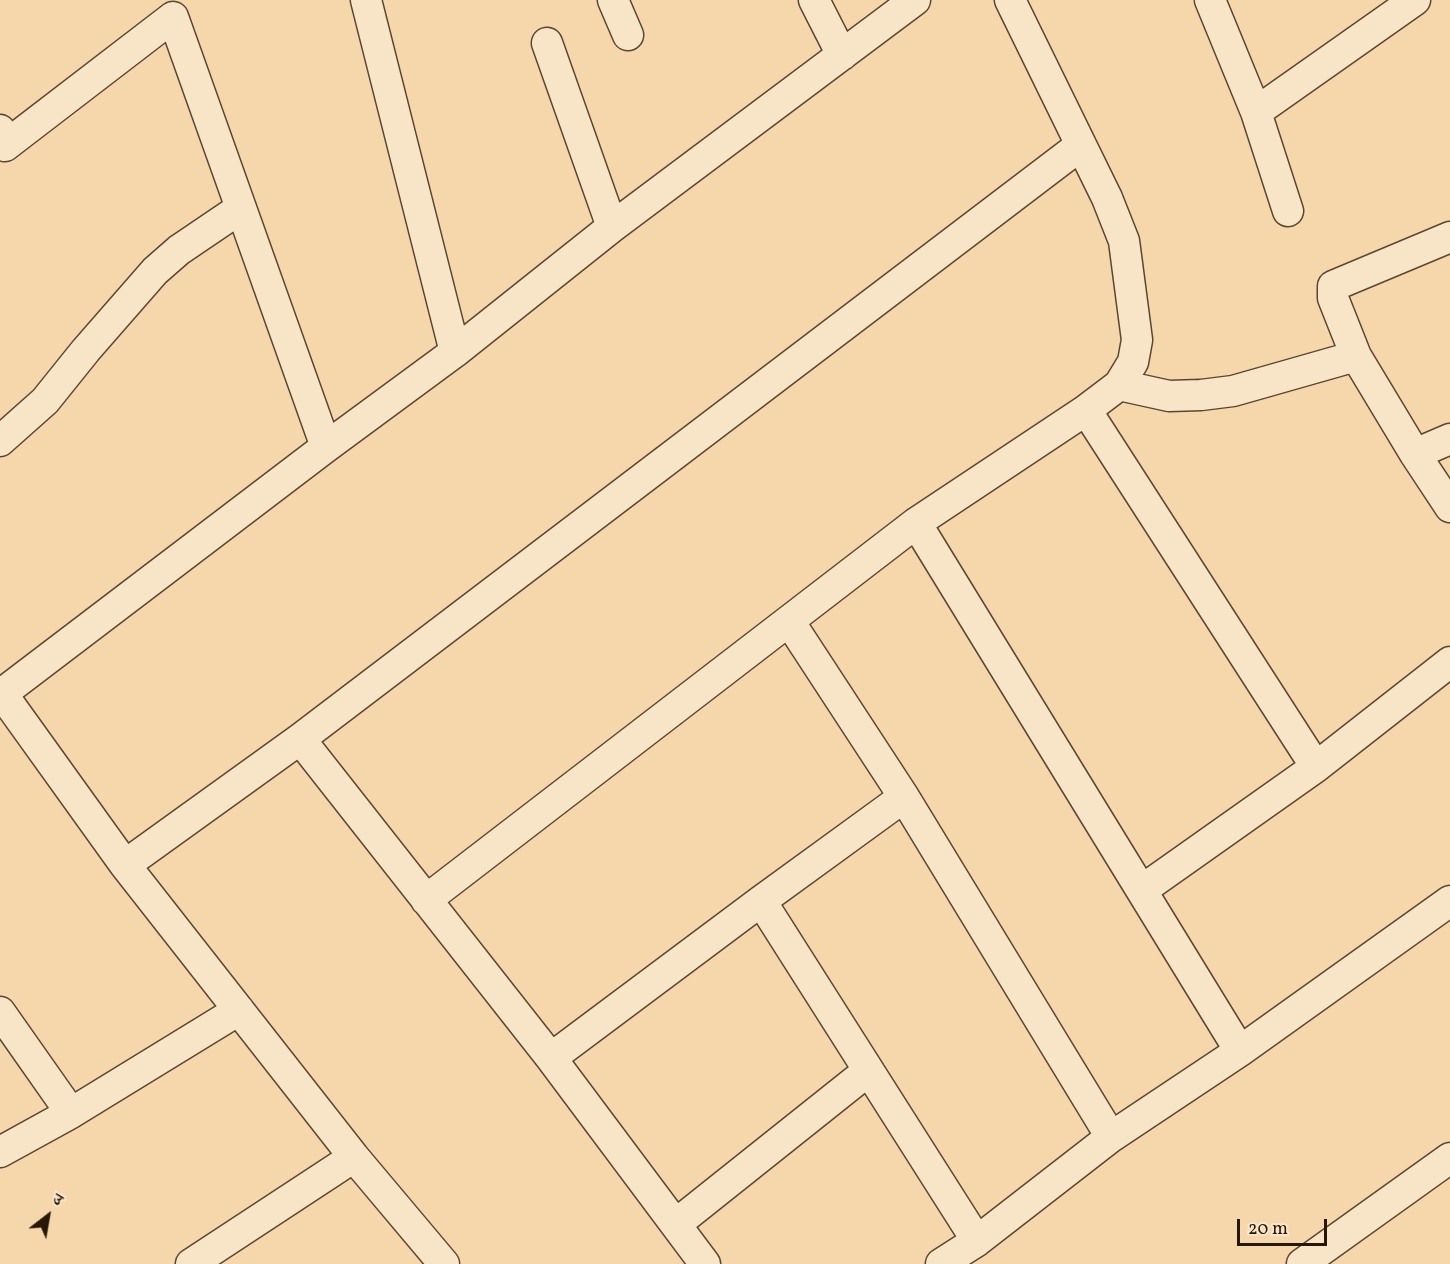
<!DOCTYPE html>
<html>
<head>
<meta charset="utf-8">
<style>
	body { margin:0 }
	#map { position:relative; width:1450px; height:1264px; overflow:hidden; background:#f5d7ab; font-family:Vollkorn,"Noto Serif Devanagari",serif }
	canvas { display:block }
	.north { position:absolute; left:18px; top:1186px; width:60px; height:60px; -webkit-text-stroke:4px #f8e5c8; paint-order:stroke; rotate:31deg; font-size:16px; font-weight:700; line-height:24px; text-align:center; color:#261708 }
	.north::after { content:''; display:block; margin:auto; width:21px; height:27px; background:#261708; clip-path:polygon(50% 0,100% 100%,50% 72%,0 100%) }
	.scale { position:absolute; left:1237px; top:1219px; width:90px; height:27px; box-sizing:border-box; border:3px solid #261708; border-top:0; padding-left:8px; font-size:18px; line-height:21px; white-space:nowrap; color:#261708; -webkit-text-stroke:4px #f8e5c8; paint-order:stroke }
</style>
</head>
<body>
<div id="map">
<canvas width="1450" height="1264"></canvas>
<div class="north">उ</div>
<div class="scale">20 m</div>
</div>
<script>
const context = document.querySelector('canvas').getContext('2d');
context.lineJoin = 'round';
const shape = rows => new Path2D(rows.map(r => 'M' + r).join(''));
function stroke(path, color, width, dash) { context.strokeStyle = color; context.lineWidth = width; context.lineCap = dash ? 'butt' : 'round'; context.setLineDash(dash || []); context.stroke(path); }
const minor = shape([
	[366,0,455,352],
	[613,0,628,35],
	[814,0,842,55],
	[1210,0,1256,112,1288,211],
	[547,43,612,227],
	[1256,112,1415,0],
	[0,130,5,146,173,17,326,447],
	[1450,237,1333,286,1333,298,1356,356,1415,454,1450,507],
	[1119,385,1169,396,1201,395,1233,391,1356,356],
	[1086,410,1316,767],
	[0,441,45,401,86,350,155,271,179,250,241,208],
	[1415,454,1450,439],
	[916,523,1240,1051],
	[789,621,904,797,1111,1137],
	[0,691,125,865,354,1157,444,1264],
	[0,695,326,447,455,352,612,227,915,0],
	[300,739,551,1058,705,1264],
	[125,865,300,739,1081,145],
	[1142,890,1316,767,1450,662],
	[426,900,916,523,1086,410,1119,385,1133,362,1137,340,1124,241,1107,198,1010,0],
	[761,901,977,1241],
	[0,1012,71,1113],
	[551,1058,761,901,904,797],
	[0,1152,71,1113,239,1010],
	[676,1224,868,1071],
	[191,1264,354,1157],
	[941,1264,977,1241,1111,1137,1240,1051,1450,901],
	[1302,1264,1450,1158]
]);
stroke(minor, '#5a4731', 33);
stroke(minor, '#f8e5c8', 30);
</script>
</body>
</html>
